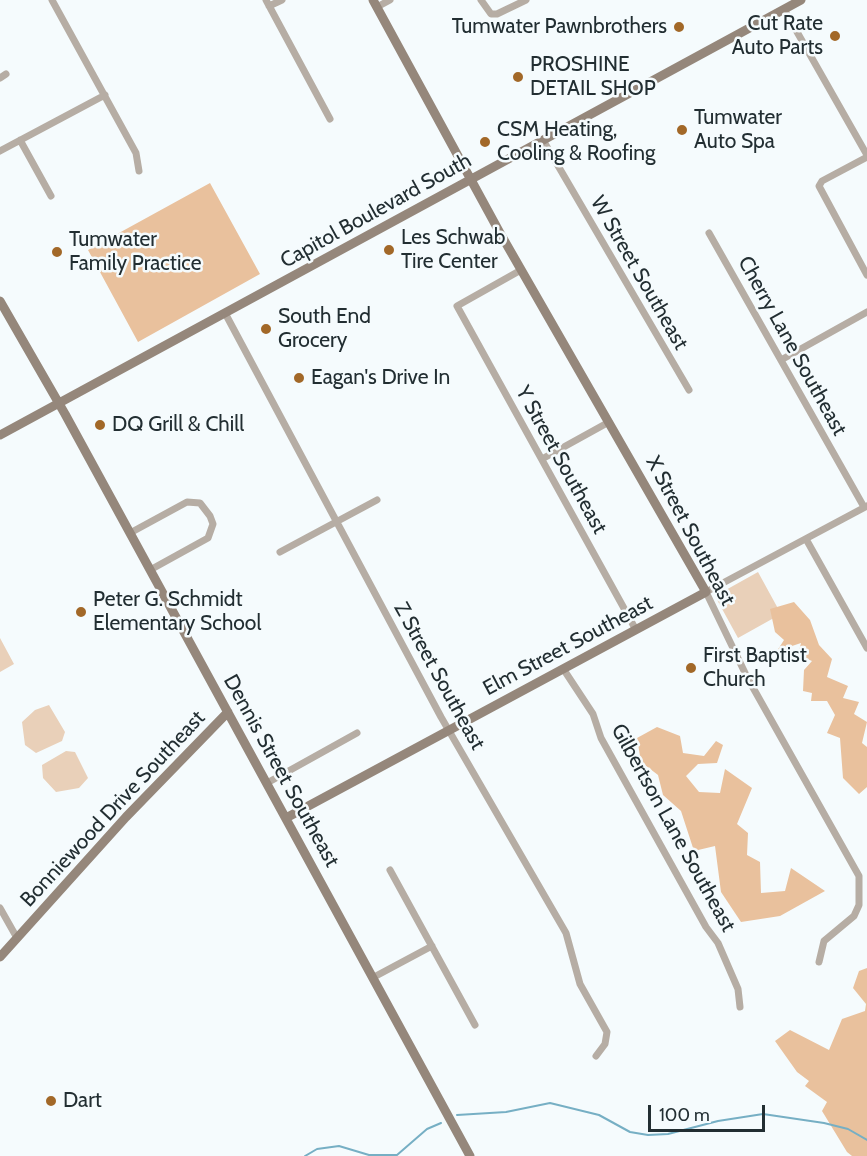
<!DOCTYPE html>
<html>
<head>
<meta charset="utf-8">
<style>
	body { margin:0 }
	#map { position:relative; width:867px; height:1156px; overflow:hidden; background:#f5fbfd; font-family:Cabin,sans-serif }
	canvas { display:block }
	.scale { position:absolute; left:648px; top:1105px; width:117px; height:27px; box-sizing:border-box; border:3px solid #222e32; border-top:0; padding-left:8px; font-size:18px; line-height:21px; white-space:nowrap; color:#222e32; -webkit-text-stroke:4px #f5fbfd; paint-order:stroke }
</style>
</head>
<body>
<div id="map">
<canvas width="867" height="1156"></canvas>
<div class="scale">100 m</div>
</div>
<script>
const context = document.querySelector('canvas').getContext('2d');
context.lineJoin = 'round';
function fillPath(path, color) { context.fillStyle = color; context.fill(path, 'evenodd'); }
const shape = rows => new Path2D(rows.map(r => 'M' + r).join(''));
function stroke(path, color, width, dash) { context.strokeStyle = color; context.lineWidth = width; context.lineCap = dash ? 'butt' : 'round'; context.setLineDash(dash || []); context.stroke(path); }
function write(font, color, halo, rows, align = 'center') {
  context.font = font + ' Cabin,sans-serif'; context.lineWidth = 5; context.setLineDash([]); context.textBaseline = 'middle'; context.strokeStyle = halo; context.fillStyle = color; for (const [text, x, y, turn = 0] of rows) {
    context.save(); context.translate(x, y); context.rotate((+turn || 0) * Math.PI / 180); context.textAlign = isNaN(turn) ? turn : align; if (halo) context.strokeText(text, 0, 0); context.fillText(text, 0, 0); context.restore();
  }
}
fillPath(shape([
	[758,572,781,614,738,638,715,596],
	[0,638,14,664,0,672],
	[49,705,65,732,62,741,36,753,25,745,22,722,35,710],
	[66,751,75,752,88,778,79,788,56,792,43,778,42,765]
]), '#e9d0b9');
fillPath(shape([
	[210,183,260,274,138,342,88,250],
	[794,602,810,620,819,645,832,659,827,677,848,686,843,698,859,702,854,714,867,722,862,743,867,747,867,787,859,794,843,778,840,738,827,733,835,715,827,701,811,701,812,693,803,691,804,670,812,661,798,655,801,643,777,651,784,640,775,632,770,609],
	[657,727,680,736,683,753,704,756,716,741,723,745,717,763,698,764,686,776,699,792,720,793,725,769,752,788,737,824,748,833,747,855,760,862,761,893,785,891,791,868,825,891,780,916,741,922,721,892,715,846,694,851,681,811,663,795,658,775,641,762,637,738],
	[867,968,867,1156,852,1156,847,1152,822,1111,827,1102,805,1086,809,1081,797,1072,775,1041,790,1030,829,1050,842,1019,865,1011,866,1004,853,988,859,971]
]), '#e9c19d');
stroke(shape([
	[457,1115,506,1112,550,1103,599,1115,630,1132,648,1135,668,1134,718,1121,763,1114,824,1123,848,1129,867,1140],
	[305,1156,317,1149,339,1146,369,1155,397,1155,427,1129,441,1123]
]), '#76afc4', 2);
stroke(shape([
	[52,0,136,153,139,171],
	[266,0,330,119],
	[481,0,491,14,497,14,526,0],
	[269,6,282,0],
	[377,7,390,0],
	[784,9,867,155],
	[0,78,6,74],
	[20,140,51,196],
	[543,140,689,390],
	[0,151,105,95],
	[867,157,822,181,819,186,867,275],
	[709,233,864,507],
	[521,270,457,306,636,630],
	[225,313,441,717,566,933,580,984,607,1032,605,1044,596,1056],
	[781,360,867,312],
	[542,459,609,422],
	[130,533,187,502,200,503,210,516,213,524,208,538,150,570],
	[806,539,867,648],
	[280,552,377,500],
	[564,670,593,714,601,738,706,927,718,943,738,989,740,1007],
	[267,783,357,733],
	[390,870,475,1025],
	[0,908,17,938],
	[819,962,824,941,854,916,859,905,859,876,747,677,706,592,867,506],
	[374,977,432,946]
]), '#b6ada4', 7);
stroke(shape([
	[0,301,65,414,470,1156],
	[0,435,801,0],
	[286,818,706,592,500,233,373,0],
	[0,957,126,817,228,712]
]), '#95877b', 9);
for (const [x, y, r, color] of [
	[679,27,6,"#a26828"],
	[835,36,6,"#a26828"],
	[518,77,6,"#a26828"],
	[682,130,6,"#a26828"],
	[485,142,6,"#a26828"],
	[389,250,6,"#a26828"],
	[57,252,6,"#a26828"],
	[266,329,6,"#a26828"],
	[299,378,6,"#a26828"],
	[100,425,6,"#a26828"],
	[81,612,6,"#a26828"],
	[691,668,6,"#a26828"],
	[51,1101,6,"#a26828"]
]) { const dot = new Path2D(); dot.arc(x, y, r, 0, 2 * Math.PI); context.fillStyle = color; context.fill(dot); stroke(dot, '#f5fbfd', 2); }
write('21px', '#222e32', '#f5fbfd', [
	["Cut Rate",823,24,"right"],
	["Auto Parts",823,48,"right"],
	["Tumwater Pawnbrothers",667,27,"right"],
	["PROSHINE",530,65],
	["DETAIL SHOP",530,89],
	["Tumwater",694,118],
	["Auto Spa",694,142],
	["CSM Heating,",497,130],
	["Cooling & Roofing",497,154],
	["Les Schwab",401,238],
	["Tire Center",401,262],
	["Tumwater",69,240],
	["Family Practice",69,264],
	["South End",278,317],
	["Grocery",278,341],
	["Eagan's Drive In",311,378],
	["DQ Grill & Chill",112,425],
	["Peter G. Schmidt",93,600],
	["Elementary School",93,624],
	["First Baptist",703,656],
	["Church",703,680],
	["Dart",63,1101]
], 'left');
write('21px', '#222e32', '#f5fbfd', [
	["Capitol Boulevard South",376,211,-29],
	["W Street Southeast",639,273,60],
	["Cherry Lane Southeast",792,346,61],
	["Y Street Southeast",561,460,61],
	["X Street Southeast",690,531,62],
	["Elm Street Southeast",568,646,-28],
	["Z Street Southeast",439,676,61],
	["Dennis Street Southeast",281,771,61],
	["Bonniewood Drive Southeast",113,809,-47],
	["Gilbertson Lane Southeast",673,828,61]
]);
</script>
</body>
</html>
